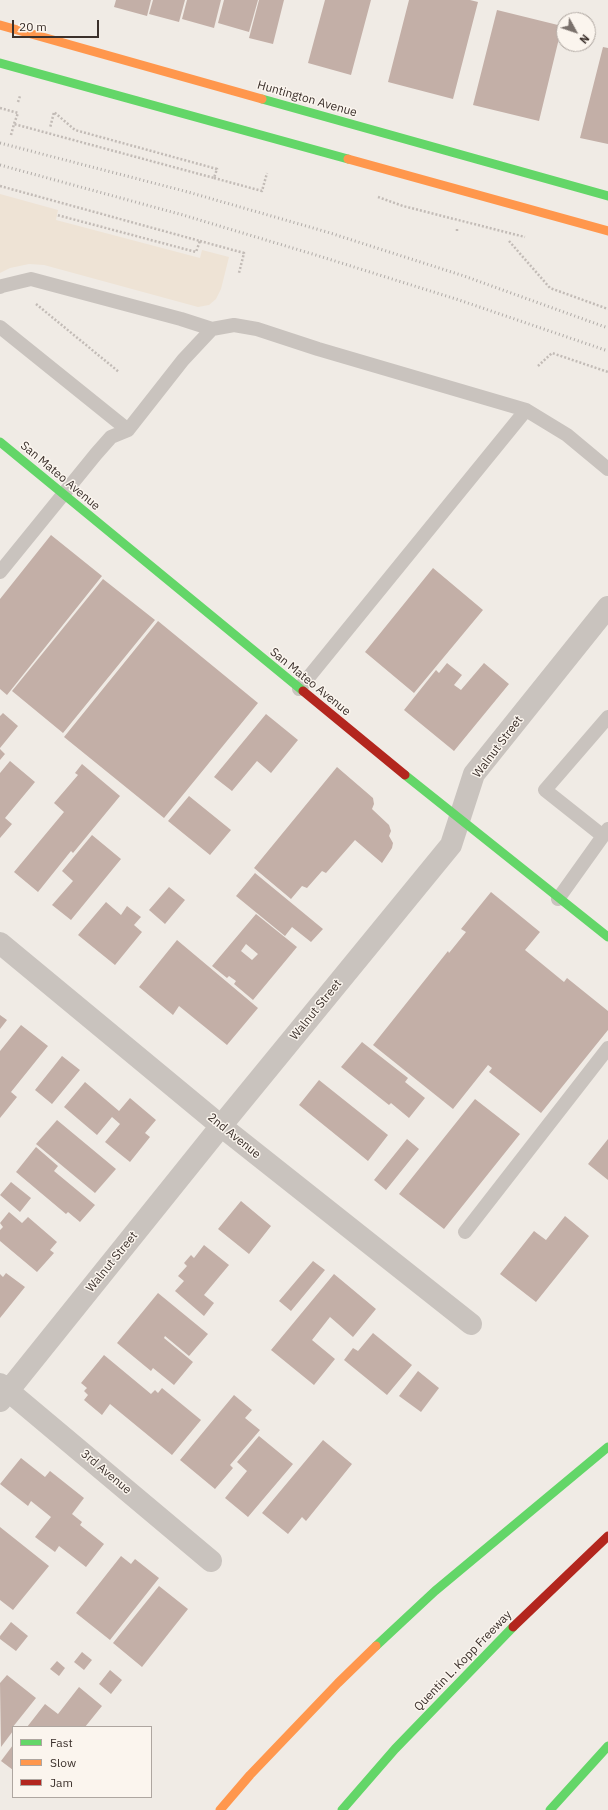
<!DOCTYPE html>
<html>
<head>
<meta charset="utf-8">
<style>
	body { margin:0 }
	#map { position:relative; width:608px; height:1810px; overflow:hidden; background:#f0ebe5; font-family:"IBM Plex Sans",sans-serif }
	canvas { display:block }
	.legend { position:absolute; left:12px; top:1726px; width:140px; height:72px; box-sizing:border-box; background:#fbf5ee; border:1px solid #aea6a0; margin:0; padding:5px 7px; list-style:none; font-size:12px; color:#3b302b }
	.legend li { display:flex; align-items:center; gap:8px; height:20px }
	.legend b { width:20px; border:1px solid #aea6a0 }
	.north { position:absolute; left:556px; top:12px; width:40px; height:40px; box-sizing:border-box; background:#fbf5ee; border:1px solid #aea6a0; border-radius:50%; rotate:130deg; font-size:11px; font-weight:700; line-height:16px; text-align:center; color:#3b302b }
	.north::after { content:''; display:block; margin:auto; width:14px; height:18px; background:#7a716c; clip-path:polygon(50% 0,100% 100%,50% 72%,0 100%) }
	.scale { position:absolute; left:12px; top:20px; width:87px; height:18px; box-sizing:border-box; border:2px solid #3b302b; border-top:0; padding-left:5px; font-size:12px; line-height:14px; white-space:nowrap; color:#3b302b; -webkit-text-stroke:3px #fbf5ee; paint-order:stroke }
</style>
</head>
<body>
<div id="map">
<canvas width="608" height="1810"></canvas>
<ul class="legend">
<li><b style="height:5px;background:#63d668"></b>Fast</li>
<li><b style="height:5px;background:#ff974d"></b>Slow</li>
<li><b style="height:5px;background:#b3261e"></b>Jam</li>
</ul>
<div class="north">N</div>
<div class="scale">20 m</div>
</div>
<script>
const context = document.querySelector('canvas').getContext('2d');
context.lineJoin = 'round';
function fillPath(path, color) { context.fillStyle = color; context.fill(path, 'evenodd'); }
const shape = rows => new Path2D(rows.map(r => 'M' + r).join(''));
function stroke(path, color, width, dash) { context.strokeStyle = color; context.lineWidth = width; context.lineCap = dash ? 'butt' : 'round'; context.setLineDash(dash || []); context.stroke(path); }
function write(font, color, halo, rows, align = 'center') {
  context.font = font + ' "IBM Plex Sans",sans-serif'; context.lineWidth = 3; context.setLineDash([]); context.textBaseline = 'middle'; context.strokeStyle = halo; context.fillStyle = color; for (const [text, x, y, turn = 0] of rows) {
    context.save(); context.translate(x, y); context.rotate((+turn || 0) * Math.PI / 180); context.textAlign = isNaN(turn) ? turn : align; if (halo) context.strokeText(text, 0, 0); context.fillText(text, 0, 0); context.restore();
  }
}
fillPath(shape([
	[0,194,58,210,56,220,200,258,202,250,229,257,221,289,216,299,209,305,198,307,44,265,29,264,10,268,0,273]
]), '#eee3d5');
fillPath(shape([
	[116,0,151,0,147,16,114,7],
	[153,0,185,0,179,22,149,14],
	[187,0,221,0,214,28,182,19],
	[224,0,258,0,249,32,218,23],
	[259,0,284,0,273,44,249,38],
	[325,0,371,0,351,75,308,63],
	[409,0,470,0,478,2,453,99,388,82],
	[497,10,562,26,539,121,473,105],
	[603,47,608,48,608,144,580,138],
	[51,535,102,576,7,695,0,689,0,599],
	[433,568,483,610,414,693,365,652],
	[103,579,155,620,63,733,12,691],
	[158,621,258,703,164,818,64,737],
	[447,663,462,675,454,685,461,690,484,663,509,684,454,751,404,710,436,670,439,673],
	[3,713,18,726,0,748,0,716],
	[266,714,298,740,271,773,257,761,232,791,214,777],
	[0,749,5,754,0,760],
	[10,761,35,782,5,818,12,824,0,838,0,773],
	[82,764,120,796,73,853,71,851,38,892,14,872,64,812,54,803,78,775,75,773],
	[337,767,373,798,374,804,372,809,389,825,391,831,389,836,393,843,392,848,382,863,355,840,326,873,322,871,307,888,302,886,291,899,254,868],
	[189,796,231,830,210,855,168,821],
	[92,835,121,859,71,920,52,905,73,881,62,871],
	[255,873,323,929,311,942,292,927,285,936,236,896],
	[169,887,185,900,165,924,149,910],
	[491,892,540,932,525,950,564,982,567,978,608,1011,608,1030,541,1113,489,1072,492,1068,488,1065,453,1109,373,1045,448,951,449,953,466,932,461,929],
	[106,902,121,915,127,906,141,917,134,925,142,932,115,965,78,935],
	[256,914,297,947,253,1000,234,984,236,981,229,976,227,978,212,966],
	[246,944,258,954,252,960,241,951],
	[177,940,258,1008,227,1045,179,1006,173,1015,139,987],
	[0,1015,7,1020,0,1029],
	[21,1025,48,1046,11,1092,17,1097,0,1118,0,1051],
	[362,1042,408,1078,405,1082,425,1098,409,1118,391,1103,389,1105,341,1067],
	[62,1056,80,1070,52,1104,35,1090],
	[319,1080,388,1135,368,1161,299,1105],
	[85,1082,119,1111,130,1098,156,1120,145,1133,150,1137,130,1162,105,1142,120,1124,112,1117,97,1135,64,1107],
	[475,1099,520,1134,444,1229,399,1194],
	[57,1120,116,1169,95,1193,36,1144],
	[407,1139,419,1149,386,1190,374,1180],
	[608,1139,608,1180,588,1164],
	[36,1147,58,1166,54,1171,95,1205,80,1222,68,1212,66,1214,16,1172],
	[11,1182,31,1198,20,1212,0,1195],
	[241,1201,271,1226,249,1254,218,1229],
	[9,1212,22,1223,28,1217,57,1242,50,1250,54,1253,37,1272,0,1241,0,1230,3,1227,0,1223],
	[565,1216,589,1236,536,1302,500,1274,534,1231,546,1240],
	[204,1245,229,1265,204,1295,214,1303,204,1316,175,1291,184,1281,178,1276,187,1266,184,1263,191,1255,194,1258],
	[313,1261,325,1270,291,1311,279,1301],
	[6,1273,25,1287,0,1318,0,1274,3,1277],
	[334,1274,376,1309,353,1337,330,1317,312,1340,335,1359,314,1385,271,1350],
	[158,1293,208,1334,189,1356,165,1336,164,1338,193,1362,174,1385,153,1368,151,1371,117,1343],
	[373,1333,412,1365,387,1395,344,1360,353,1348,358,1351],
	[104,1355,151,1394,155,1390,158,1393,162,1388,201,1420,172,1455,110,1404,102,1415,84,1400,88,1395,84,1391,87,1388,81,1383],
	[418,1371,439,1388,421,1412,399,1396],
	[234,1395,252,1410,245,1418,260,1430,230,1465,233,1468,215,1489,180,1460],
	[259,1436,293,1464,248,1517,225,1498,247,1471,237,1462],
	[323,1440,352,1464,306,1521,302,1517,288,1534,262,1513],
	[21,1458,45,1477,50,1471,84,1498,72,1514,82,1522,80,1525,104,1544,86,1567,59,1546,55,1552,35,1537,51,1517,31,1501,28,1506,0,1484],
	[0,1527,49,1566,13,1610,0,1600],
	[121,1556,131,1564,135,1559,159,1578,110,1640,76,1613],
	[159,1586,188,1609,142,1667,113,1643],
	[11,1622,28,1636,16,1651,0,1639,0,1636],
	[82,1652,92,1660,84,1670,74,1662],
	[57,1661,65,1668,59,1676,50,1669],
	[110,1670,122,1680,111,1694,99,1684],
	[7,1675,36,1698,12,1728,13,1731,1,1747,0,1683],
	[79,1687,102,1706,85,1727,27,1727,45,1704,58,1714],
	[13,1745,13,1770,1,1761]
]), '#c3afa7');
stroke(shape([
	[18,102,20,96],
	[0,108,18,113,14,124],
	[11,135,14,124,214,178,217,169,75,130,54,112,50,128],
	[214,178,262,191,267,173],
	[0,186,200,241,196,252,57,215],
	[378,197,403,206,525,237],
	[457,231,457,228],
	[200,241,244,253,239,273],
	[509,241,550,288,608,309],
	[36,304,119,372],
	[538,366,552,353,608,372]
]), '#c2bbb6', 2.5, [2, 2]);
stroke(shape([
	[0,287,2,286,31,279,181,319,212,329,234,325,257,329,318,349,526,410,567,435,608,469],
	[0,327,128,430],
	[0,572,96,454,111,437,128,430,183,360,212,329],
	[299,689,526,410],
	[603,836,545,790,608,717],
	[558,899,608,829],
	[465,1232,608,1048]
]), '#c9c3be', 14);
stroke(shape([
	[0,943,221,1126,471,1324],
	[0,1384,211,1561],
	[0,1401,221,1126,451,845,474,774,608,607]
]), '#c9c3be', 22);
stroke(shape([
	[0,63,348,159],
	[262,99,608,196],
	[0,442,303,691],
	[405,775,608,937],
	[376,1646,435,1591,608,1447],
	[342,1810,395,1749,513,1627],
	[550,1810,608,1746]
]), '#63d668', 9);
stroke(shape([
	[0,25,262,99],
	[348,159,608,231],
	[220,1810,250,1775,338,1683,376,1646]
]), '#ff974d', 9);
stroke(shape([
	[303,691,405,775],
	[513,1627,608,1536]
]), '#b3261e', 9);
stroke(shape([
	[0,143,188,192,327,232,464,276,608,328],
	[0,165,183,215,319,256,459,300,608,351]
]), '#b1aca8', 3, [1, 3]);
write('12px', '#3b302b', '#fbf5ee', [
	["Huntington Avenue",307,99,16],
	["San Mateo Avenue",60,476,40],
	["San Mateo Avenue",310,682,39],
	["Walnut Street",498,747,-53],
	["Walnut Street",316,1010,-51],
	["2nd Avenue",234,1136,39],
	["Walnut Street",112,1262,-51],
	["3rd Avenue",106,1472,40],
	["Quentin L. Kopp Freeway",463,1661,-46]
]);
</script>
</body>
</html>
